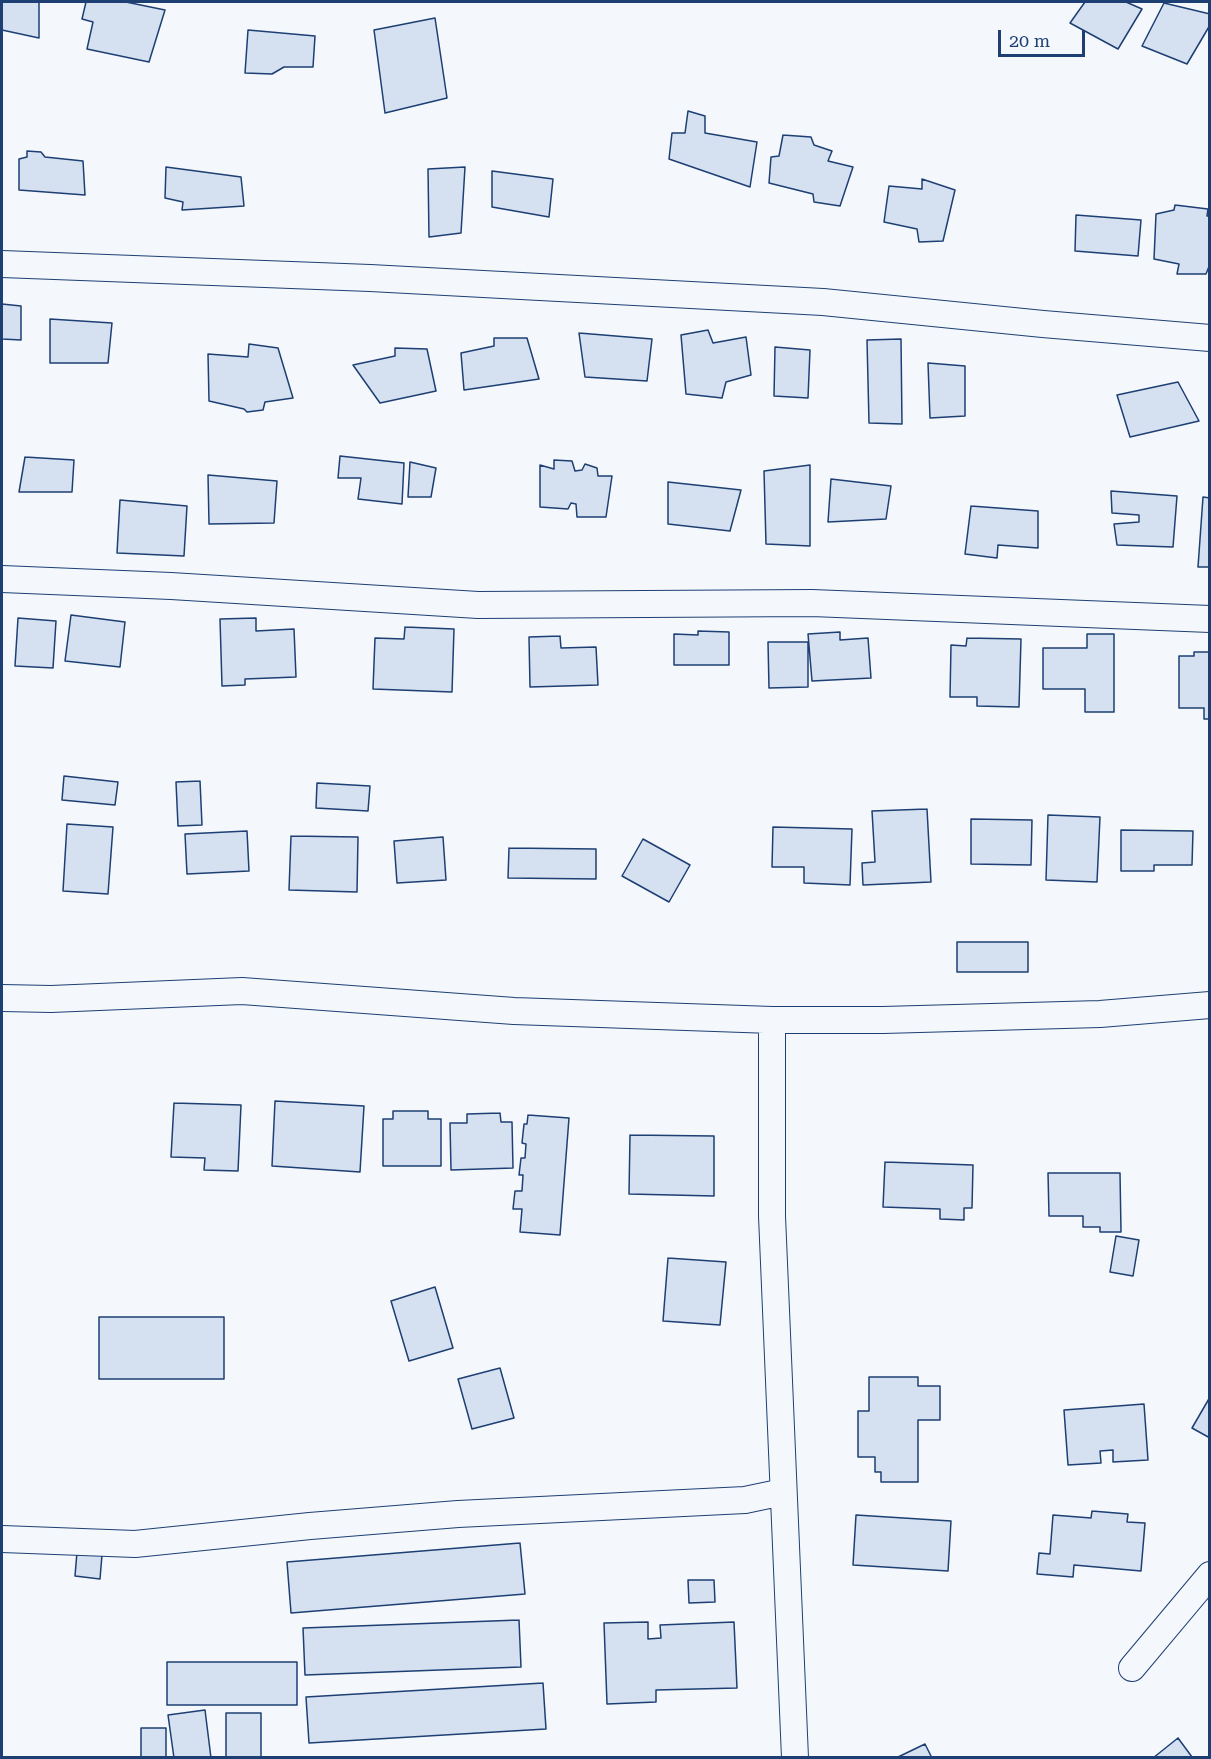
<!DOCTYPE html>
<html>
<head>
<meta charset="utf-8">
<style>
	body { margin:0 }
	#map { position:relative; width:1211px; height:1759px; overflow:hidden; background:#f4f7fb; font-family:"Roboto Serif",serif }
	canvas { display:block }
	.frame { position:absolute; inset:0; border:3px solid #1d3f73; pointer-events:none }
	.scale { position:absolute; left:998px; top:30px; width:87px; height:27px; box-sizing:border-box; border:3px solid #1d3f73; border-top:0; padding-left:8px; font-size:18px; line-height:21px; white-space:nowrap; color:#1d3f73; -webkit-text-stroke:4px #f4f7fb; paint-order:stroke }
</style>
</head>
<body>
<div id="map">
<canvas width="1211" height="1759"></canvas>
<div class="frame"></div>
<div class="scale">20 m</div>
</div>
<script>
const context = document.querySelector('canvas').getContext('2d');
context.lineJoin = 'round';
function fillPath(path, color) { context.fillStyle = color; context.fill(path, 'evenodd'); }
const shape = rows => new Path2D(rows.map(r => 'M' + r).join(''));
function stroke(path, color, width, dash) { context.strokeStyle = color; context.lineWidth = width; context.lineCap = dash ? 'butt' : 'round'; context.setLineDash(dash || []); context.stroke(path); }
const building = shape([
	[2,2,39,2,39,38,2,30,2,2],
	[86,2,126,2,165,10,149,62,87,49,93,22,82,19,86,2],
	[1085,2,1126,2,1142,9,1118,49,1070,23,1085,2],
	[1164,3,1210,14,1210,25,1187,64,1142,46,1164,3],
	[435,18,447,98,385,113,374,30,435,18],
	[248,30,315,36,313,67,284,67,272,74,245,73,248,30],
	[688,111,705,116,705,133,757,142,750,187,669,159,672,133,685,133,688,111],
	[783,135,811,137,814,145,832,151,828,161,853,167,840,206,814,202,813,194,769,183,771,157,779,156,783,135],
	[27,151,41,152,45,157,83,161,85,195,19,190,19,159,27,157,27,151],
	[166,167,241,177,244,206,182,210,183,202,165,198,166,167],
	[465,167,461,233,429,237,428,169,465,167],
	[492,171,553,179,549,217,492,207,492,171],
	[922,179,955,190,943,241,919,242,917,229,884,222,889,186,922,189,922,179],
	[1175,205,1208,209,1207,216,1210,216,1210,264,1206,274,1177,274,1179,264,1154,259,1156,214,1174,210,1175,205],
	[1076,215,1141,220,1138,256,1075,251,1076,215],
	[2,304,21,306,21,340,2,339,2,304],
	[50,319,112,323,108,363,50,363,50,319],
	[708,330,713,343,746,337,751,375,726,382,722,398,686,394,681,335,708,330],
	[579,333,652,339,647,381,585,377,579,333],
	[494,338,527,338,539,379,464,390,461,353,494,346,494,338],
	[901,339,902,424,869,423,867,340,901,339],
	[249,344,278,348,293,398,265,402,263,410,247,412,244,409,209,401,208,354,248,357,249,344],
	[775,347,810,350,808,398,774,396,775,347],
	[395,348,427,349,436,391,380,403,353,365,395,356,395,348],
	[928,363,965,366,965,416,930,418,928,363],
	[1178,382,1199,421,1130,437,1117,395,1178,382],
	[340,456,404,463,402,504,358,499,361,478,338,478,340,456],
	[25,457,74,460,72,492,19,492,25,457],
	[554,460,572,461,575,471,582,470,585,464,597,468,598,476,612,476,606,517,577,517,576,504,571,503,568,509,540,507,540,465,554,469,554,460],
	[410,462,436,468,431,497,408,497,410,462],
	[810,465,810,546,766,544,764,471,810,465],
	[208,475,277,481,274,523,209,524,208,475],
	[831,479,891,486,886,519,828,522,831,479],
	[668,482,741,490,730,531,668,524,668,482],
	[1111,491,1177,496,1173,547,1117,545,1114,524,1139,522,1139,515,1112,513,1111,491],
	[1203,497,1210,498,1210,567,1198,567,1203,497],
	[120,500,187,506,184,556,117,553,120,500],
	[971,506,1038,511,1038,548,998,545,997,558,965,554,971,506],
	[71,615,125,622,120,667,65,661,71,615],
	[18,618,56,621,53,668,15,666,18,618],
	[256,618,256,631,294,629,296,677,245,679,245,685,222,686,220,619,256,618],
	[405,627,454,629,452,692,373,689,375,638,404,639,405,627],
	[698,631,729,632,729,665,674,665,674,634,698,635,698,631],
	[840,632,840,640,868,638,871,678,812,681,808,634,840,632],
	[1087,634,1114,634,1114,712,1085,712,1085,689,1043,689,1043,648,1087,648,1087,634],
	[560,636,561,648,596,647,598,685,530,687,529,637,560,636],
	[967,638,1021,639,1019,707,977,706,977,697,950,697,951,645,966,646,967,638],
	[768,642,808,642,808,687,769,688,768,642],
	[1194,652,1210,652,1210,719,1204,719,1204,708,1179,708,1179,656,1194,656,1194,652],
	[64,776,118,782,115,805,62,800,64,776],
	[200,781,202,825,178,826,176,782,200,781],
	[317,783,370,786,368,811,316,808,317,783],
	[927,809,931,882,863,885,862,863,875,862,872,811,927,809],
	[1048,815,1100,817,1097,882,1046,880,1048,815],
	[971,819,1032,820,1031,865,971,864,971,819],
	[67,824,113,827,108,894,63,891,67,824],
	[773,827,852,829,850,885,804,883,804,867,772,867,773,827],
	[1121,830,1193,831,1192,865,1154,865,1154,871,1121,871,1121,830],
	[247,831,249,871,187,874,185,834,247,831],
	[291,836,358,837,357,892,289,890,291,836],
	[443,837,446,880,397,883,394,841,443,837],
	[643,839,690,865,669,902,622,876,643,839],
	[509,848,596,849,596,879,508,878,509,848],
	[957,942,1028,942,1028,972,957,972,957,942],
	[275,1101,364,1106,360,1172,272,1166,275,1101],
	[174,1103,241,1105,238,1171,204,1170,205,1158,171,1157,174,1103],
	[393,1111,428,1111,428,1119,441,1119,441,1166,383,1166,383,1119,393,1119,393,1111],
	[500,1113,501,1122,512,1122,513,1168,451,1170,450,1123,467,1123,467,1114,500,1113],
	[528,1115,569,1118,560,1235,520,1232,522,1209,513,1209,515,1191,522,1191,523,1175,519,1175,521,1158,525,1158,526,1144,522,1143,524,1124,527,1124,528,1115],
	[630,1135,714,1136,714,1196,629,1194,630,1135],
	[885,1162,973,1165,972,1208,964,1208,964,1220,940,1219,940,1209,883,1207,885,1162],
	[1048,1173,1120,1173,1121,1232,1100,1232,1100,1227,1083,1227,1083,1216,1049,1216,1048,1173],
	[1116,1236,1139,1240,1133,1276,1110,1272,1116,1236],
	[668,1258,726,1262,720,1325,663,1321,668,1258],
	[435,1287,453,1348,409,1361,391,1301,435,1287],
	[99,1317,224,1317,224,1379,99,1379,99,1317],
	[500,1368,514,1418,472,1429,458,1379,500,1368],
	[869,1377,918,1377,918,1386,940,1386,940,1420,918,1420,918,1482,881,1482,881,1472,875,1472,875,1457,858,1457,858,1411,869,1411,869,1377],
	[1210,1397,1210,1438,1192,1428,1210,1397],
	[1144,1404,1148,1460,1113,1462,1113,1450,1100,1451,1101,1463,1068,1465,1064,1410,1144,1404],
	[1092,1511,1128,1514,1127,1522,1145,1523,1141,1571,1074,1565,1073,1577,1037,1574,1039,1553,1050,1554,1053,1515,1091,1518,1092,1511],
	[856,1515,951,1521,948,1571,853,1565,856,1515],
	[520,1543,525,1594,291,1613,287,1562,520,1543],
	[77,1552,102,1555,100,1579,75,1576,77,1552],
	[688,1580,714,1580,715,1602,689,1603,688,1580],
	[519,1620,521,1667,305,1675,303,1628,519,1620],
	[648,1622,648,1639,661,1638,660,1625,734,1622,737,1688,656,1690,656,1702,607,1704,604,1623,648,1622],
	[167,1662,297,1662,297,1705,167,1705,167,1662],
	[543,1683,546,1729,309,1743,306,1697,543,1683],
	[205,1710,211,1758,174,1758,168,1715,205,1710],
	[226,1713,261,1713,261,1758,226,1758,226,1713],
	[141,1728,166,1728,166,1758,141,1758,141,1728],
	[1178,1738,1192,1757,1153,1758,1178,1738],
	[925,1744,932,1758,896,1758,925,1744]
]);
fillPath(building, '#d5e0f0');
stroke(building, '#1d3f73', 1.5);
const street = shape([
	[2,264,370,278,823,302,1043,324,1210,338],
	[2,579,171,586,478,605,812,603,1210,619],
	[2,998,51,999,242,991,514,1011,772,1020,883,1020,1100,1014,1210,1005],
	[772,1020,772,1216,795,1758],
	[2,1539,135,1544,310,1526,458,1514,745,1500,783,1492],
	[1132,1668,1210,1575]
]);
stroke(street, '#1d3f73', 28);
stroke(street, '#f4f7fb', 26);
</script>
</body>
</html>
